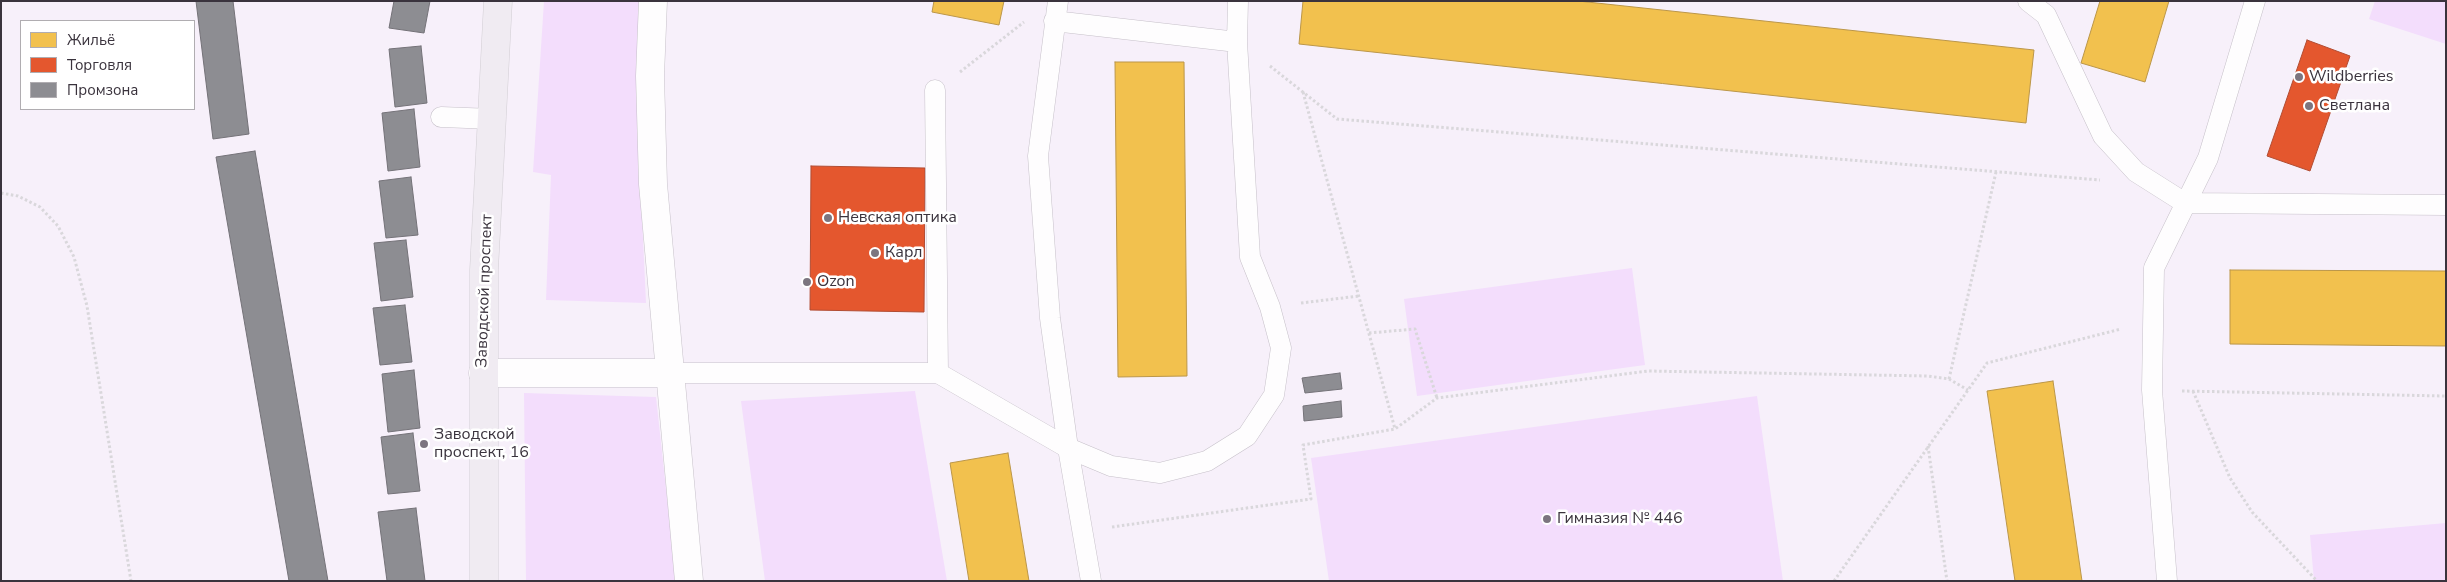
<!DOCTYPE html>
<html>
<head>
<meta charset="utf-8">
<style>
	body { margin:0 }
	#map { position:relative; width:2447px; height:582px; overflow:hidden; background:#f7f0fa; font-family:"Nunito Sans",sans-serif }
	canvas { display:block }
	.frame { position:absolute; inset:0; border:2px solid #3a333d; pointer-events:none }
	.legend { position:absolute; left:20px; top:20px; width:175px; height:90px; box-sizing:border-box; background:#fff; border:1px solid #b0adb1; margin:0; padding:6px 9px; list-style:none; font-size:15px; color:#3a333d }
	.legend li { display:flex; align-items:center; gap:10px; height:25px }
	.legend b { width:25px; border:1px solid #b0adb1 }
</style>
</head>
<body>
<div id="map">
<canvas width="2447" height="582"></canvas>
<div class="frame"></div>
<ul class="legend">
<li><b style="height:14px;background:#f2c14e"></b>Жильё</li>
<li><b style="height:14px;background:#e4572e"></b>Торговля</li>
<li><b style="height:14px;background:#8d8d92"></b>Промзона</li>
</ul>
</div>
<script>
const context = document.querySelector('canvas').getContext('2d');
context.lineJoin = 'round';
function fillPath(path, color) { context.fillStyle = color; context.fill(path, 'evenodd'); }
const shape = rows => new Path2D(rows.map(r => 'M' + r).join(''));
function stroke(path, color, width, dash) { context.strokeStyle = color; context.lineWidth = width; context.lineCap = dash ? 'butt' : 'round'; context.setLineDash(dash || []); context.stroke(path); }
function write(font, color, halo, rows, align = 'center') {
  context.font = font + ' "Nunito Sans",sans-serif'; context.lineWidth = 5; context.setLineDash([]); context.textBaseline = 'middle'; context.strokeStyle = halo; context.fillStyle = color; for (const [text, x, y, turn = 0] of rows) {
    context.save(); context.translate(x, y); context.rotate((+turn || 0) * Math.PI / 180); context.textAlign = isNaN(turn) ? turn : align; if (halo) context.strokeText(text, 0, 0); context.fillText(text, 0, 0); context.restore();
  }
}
fillPath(shape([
	[544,1,640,1,637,110,646,303,546,300,551,175,533,172],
	[2375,1,2446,1,2446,44,2369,19],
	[1632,268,1645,365,1417,396,1404,299],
	[915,391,947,581,765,581,741,401],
	[524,393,656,397,676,581,526,581],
	[1757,396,1783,581,1329,581,1311,458],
	[2446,523,2446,581,2314,581,2310,535]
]), '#f3ddfc');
const homes = shape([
	[934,1,1004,1,999,25,932,12,934,1],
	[1303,1,1578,1,2034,50,2026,123,1299,44,1303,1],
	[2100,1,2169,1,2145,82,2081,63,2100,1],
	[1115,62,1184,62,1187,376,1118,377,1115,62],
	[2230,270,2446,271,2446,346,2230,344,2230,270],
	[2053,381,2082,581,2015,581,1987,391,2053,381],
	[1008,453,1029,581,969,581,950,463,1008,453]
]);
fillPath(homes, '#f2c14e');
stroke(homes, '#bb9649', 1);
const shops = shape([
	[2307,40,2350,56,2310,171,2267,156,2307,40],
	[811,166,925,168,924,312,810,310,811,166]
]);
fillPath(shops, '#e4572e');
stroke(shops, '#b14c32', 1);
const industry = shape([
	[196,1,233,1,249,134,213,139,196,1],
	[394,1,430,1,424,33,389,28,394,1],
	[421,46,427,103,395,107,389,49,421,46],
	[414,109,420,167,388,171,382,113,414,109],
	[255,151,328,581,289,581,216,157,255,151],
	[411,177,418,235,386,238,379,181,411,177],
	[406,240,413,297,381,301,374,243,406,240],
	[405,305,412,362,380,365,373,308,405,305],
	[414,370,420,428,388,432,382,374,414,370],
	[1340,373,1342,389,1305,393,1302,378,1340,373],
	[1341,401,1342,417,1304,421,1303,406,1341,401],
	[413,433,420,491,388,494,381,437,413,433],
	[416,508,425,581,387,581,378,512,416,508]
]);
fillPath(industry, '#8d8d92');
stroke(industry, '#747278', 1);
const lane = shape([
	[1058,1,1038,156,1050,318,1068,448,1111,466,1160,473,1207,461,1247,436,1274,395,1281,348,1270,307,1250,257,1237,42,1238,1],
	[2028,1,2046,15,2103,136,2136,172,2185,203,2446,205],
	[1054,21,1237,42],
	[935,90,938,373],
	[441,117,493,119],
	[669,373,938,373,1068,448,1091,581],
	[2167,581,2152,390,2154,268,2208,158,2255,1]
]);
const street = shape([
	[653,1,650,76,653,184,689,581],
	[483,373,669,373]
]);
const primary = shape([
	[484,581,484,270,498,1]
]);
stroke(lane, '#c6c0c9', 21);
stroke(street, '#c6c0c9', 29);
stroke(primary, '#d1cdd3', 29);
stroke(shape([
	[1270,66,1337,119,2100,180],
	[960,72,1024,22],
	[1303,92,1395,429],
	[1,193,18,196,40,207,58,226,74,257,87,306,131,581],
	[1301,303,1359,296],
	[1369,333,1415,329,1437,398],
	[1949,379,1996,172],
	[2182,391,2446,396],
	[2193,391,2230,478,2252,512,2317,581],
	[1928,446,1947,581],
	[1112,527,1311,499,1303,445,1395,429,1437,398,1648,371,1928,376,1949,379,1968,390],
	[1834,581,1987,363,2121,329]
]), '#d9d7db', 3, [2.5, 2.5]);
stroke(lane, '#fefdfe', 20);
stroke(street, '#fefdfe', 28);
stroke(primary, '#f0ebf2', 28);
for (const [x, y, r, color] of [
	[2299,77,5,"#7c757f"],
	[2309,106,5,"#7c757f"],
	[828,218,5,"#7c757f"],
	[875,253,5,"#7c757f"],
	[807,282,5,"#7c757f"],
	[424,444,5,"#7c757f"],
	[1547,519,5,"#7c757f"]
]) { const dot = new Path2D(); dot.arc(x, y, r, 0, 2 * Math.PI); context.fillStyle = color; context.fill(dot); stroke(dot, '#fff', 2); }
write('16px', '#3a333d', '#fff', [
	["Wildberries",2309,77],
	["Светлана",2319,106],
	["Невская оптика",838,218],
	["Карл",885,253],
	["Ozon",817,282],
	["Заводской",434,435],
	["проспект, 16",434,453],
	["Гимназия № 446",1557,519]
], 'left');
write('16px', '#3a333d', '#fff', [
	["Заводской проспект",485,291,-88]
]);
</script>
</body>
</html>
